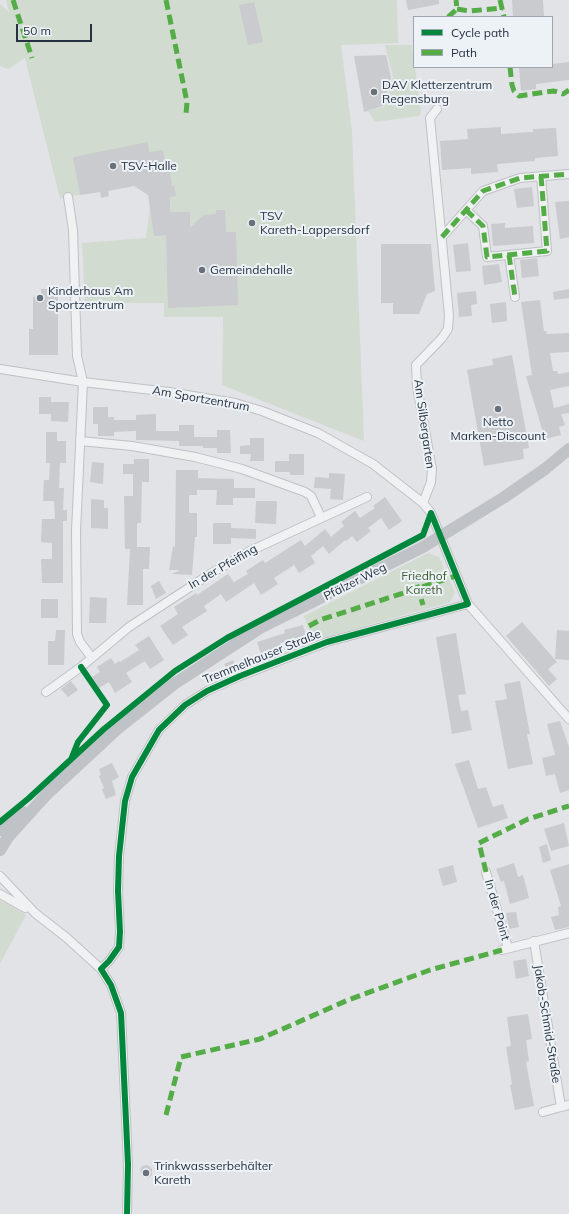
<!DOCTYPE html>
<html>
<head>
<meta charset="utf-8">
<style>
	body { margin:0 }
	#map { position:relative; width:569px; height:1214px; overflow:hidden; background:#e1e3e6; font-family:Mulish,sans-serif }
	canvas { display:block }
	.legend { position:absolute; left:413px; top:16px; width:140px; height:52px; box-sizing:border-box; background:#edf2f6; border:1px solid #9da5ae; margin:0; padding:5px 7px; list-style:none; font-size:12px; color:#263241 }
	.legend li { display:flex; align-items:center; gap:8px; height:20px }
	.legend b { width:20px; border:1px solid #9da5ae }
	.scale { position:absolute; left:16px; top:24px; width:76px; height:18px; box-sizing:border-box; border:2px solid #263241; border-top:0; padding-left:5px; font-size:12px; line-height:14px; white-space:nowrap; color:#263241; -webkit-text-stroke:3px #edf2f6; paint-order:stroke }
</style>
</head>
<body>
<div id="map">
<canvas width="569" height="1214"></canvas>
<ul class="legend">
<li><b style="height:5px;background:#00873e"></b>Cycle path</li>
<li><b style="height:5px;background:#53ac46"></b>Path</li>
</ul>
<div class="scale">50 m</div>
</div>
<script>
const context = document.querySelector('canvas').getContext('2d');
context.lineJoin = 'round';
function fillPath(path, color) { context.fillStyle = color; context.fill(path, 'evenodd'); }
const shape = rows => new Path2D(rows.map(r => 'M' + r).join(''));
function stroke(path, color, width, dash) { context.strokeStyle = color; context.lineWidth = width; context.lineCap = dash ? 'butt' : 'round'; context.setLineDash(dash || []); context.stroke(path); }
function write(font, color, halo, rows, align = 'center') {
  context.font = font + ' Mulish,sans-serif'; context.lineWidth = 4; context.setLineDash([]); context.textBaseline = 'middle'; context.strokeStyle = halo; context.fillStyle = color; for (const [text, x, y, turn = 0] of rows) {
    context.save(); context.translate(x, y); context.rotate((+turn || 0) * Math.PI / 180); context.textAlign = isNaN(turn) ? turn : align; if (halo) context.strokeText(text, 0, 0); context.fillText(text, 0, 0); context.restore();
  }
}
fillPath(shape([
	[6,0,397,0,398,43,341,45,352,131,364,441,222,385,223,317,164,317,164,303,85,303,82,243,146,238,153,183,60,198,25,58,8,69,0,66,0,4,9,12],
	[385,45,412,45,421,113,419,116,375,122,368,111,384,107,393,77],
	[428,553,439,557,455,592,450,602,313,641,304,616],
	[0,900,26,915,0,964]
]), '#d2dbd0');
fillPath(shape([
	[406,0,439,0,439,4,408,10],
	[512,0,543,0,544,17,513,17],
	[254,2,263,42,248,45,239,5],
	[386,55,391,77,383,106,364,112,354,56],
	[569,62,569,80,536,84,536,89,521,91,519,67,552,67,552,64],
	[501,127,501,134,533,132,533,129,556,128,558,156,535,158,535,161,497,164,498,172,471,174,471,168,442,170,440,141,468,139,467,129],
	[148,142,149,152,163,150,165,160,168,160,172,186,174,185,176,196,170,197,170,212,190,212,190,228,203,215,216,214,216,210,225,210,226,232,236,232,238,305,168,308,166,235,154,236,148,195,134,186,108,191,109,196,101,198,100,192,80,195,73,157],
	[532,187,534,206,517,208,514,189],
	[569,201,569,237,560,239,555,202],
	[505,223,505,228,533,226,534,243,493,246,491,224],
	[468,243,471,271,456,272,453,245],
	[381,244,431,244,435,291,427,294,419,314,393,314,393,303,381,303],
	[537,258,539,276,522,278,520,260],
	[499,264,502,282,484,285,482,266],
	[41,289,58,289,58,355,29,355,29,329,33,329,33,297,41,296],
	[569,289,569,298,554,300,553,292],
	[476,291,477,304,471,305,472,316,459,317,457,293],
	[540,300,544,331,546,331,547,334,569,333,569,352,550,353,553,371,557,371,558,374,569,372,569,386,550,390,554,408,569,404,569,413,561,414,565,425,559,427,561,435,545,439,526,376,532,375,521,302],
	[506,302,507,321,492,323,490,304],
	[512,355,529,448,523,449,524,459,484,466,467,370,493,365,492,359],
	[39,397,51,397,51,402,69,402,68,422,51,421,51,414,39,414],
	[93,407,108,407,108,417,114,417,114,420,136,420,136,415,156,414,156,431,179,431,179,425,194,425,194,437,217,437,217,430,230,430,231,453,217,453,217,448,203,448,203,446,179,446,179,441,136,440,136,431,114,432,114,436,98,436,98,424,93,424],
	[46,432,57,432,57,441,66,441,66,463,60,463,59,488,64,488,63,510,67,510,67,521,63,521,63,583,42,583,41,559,52,559,52,543,41,542,42,519,55,519,54,501,43,501,44,480,49,480,50,463,46,463],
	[250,438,264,438,264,461,250,461,251,454,240,454,240,446,250,445],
	[289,454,304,454,304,475,290,475,290,472,275,472,275,461,289,461],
	[134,459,149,459,149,482,142,482,141,523,137,523,137,547,150,547,149,569,143,569,143,605,127,605,130,549,125,549,124,496,133,496,133,474,123,474,123,464,134,464],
	[92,462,104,463,103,484,90,482],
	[176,470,198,470,198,478,234,479,234,488,255,488,255,498,233,498,233,505,216,505,217,490,197,490,197,495,189,495,189,513,197,513,197,537,195,537,192,575,172,574,180,570,169,570,173,546,175,547],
	[329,473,345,474,343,500,330,499,331,489,314,488,315,477,329,478],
	[385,497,402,521,389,530,381,518,368,528,371,531,357,542,352,536,346,541,345,540,329,554,323,546,311,556,315,563,299,573,294,565,274,578,278,584,261,595,254,583,226,602,221,594,204,606,207,611,182,627,188,635,173,645,160,626,178,614,174,607,196,593,197,595,228,574,234,582,248,574,246,571,263,560,265,563,301,540,305,546,325,529,331,537,344,526,341,522,355,511,360,518,375,508,373,506],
	[91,499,104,500,104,508,108,508,108,529,91,528],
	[256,501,277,501,276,524,255,523],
	[213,523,231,523,231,528,256,529,256,539,231,538,231,544,213,544],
	[159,581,166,593,156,599,151,586],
	[90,597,107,598,106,623,89,623],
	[41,599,58,599,58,618,41,618],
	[522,622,557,662,548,669,557,679,549,686,506,636],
	[303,625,306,636,280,643,283,651,262,658,257,642,285,633,284,630],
	[56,630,65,630,64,665,48,665,48,641,55,641],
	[557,630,569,631,569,660,555,659],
	[456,633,466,694,458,695,461,711,468,710,472,730,452,734,436,637],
	[149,636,164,660,150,669,145,661,126,673,132,682,115,693,109,682,99,688,92,677,100,672,97,667,111,658,115,664,119,661,120,662,139,650,135,645],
	[233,660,238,671,230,675,224,664],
	[71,681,78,690,68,697,61,689],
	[520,681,530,734,527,734,533,764,508,769,495,701,507,699,504,684],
	[560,721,569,747,569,790,560,793,555,774,546,776,542,758,555,755,547,724],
	[469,760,478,789,486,787,493,807,503,804,508,818,478,828,455,764],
	[112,763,119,777,112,781,116,795,106,799,102,789,104,788,99,776,101,775,99,769],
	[564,823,569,846,551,851,544,829],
	[547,844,551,860,543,863,539,847],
	[514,863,518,877,523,875,529,898,510,904,504,881,501,882,496,869],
	[569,864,569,927,555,930,551,917,559,915,558,907,561,906,550,870],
	[453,865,457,882,443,886,438,869],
	[516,912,519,927,509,929,506,913],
	[526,959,529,976,516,979,513,961],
	[528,1014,532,1039,526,1040,529,1061,526,1062,534,1106,515,1110,510,1085,512,1084,506,1047,511,1046,507,1017],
	[148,1165,152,1169,152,1175,148,1178,142,1176,140,1171,142,1166]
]), '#c9cbce');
const street = shape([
	[68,197,73,230,77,356,83,382,76,531,77,634,80,642,92,658],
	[466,210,483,226,487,257,547,251,541,176],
	[442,237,483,191,520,178,569,174],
	[509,255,515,297],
	[0,369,83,382,169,392,235,403,262,411,318,433,373,464,423,503,431,513,468,604,569,719],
	[80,441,132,446,195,457,242,469,305,492,311,496,321,517],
	[423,503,431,482,432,469,417,387,416,365,442,338,448,329,449,315,430,118,437,109],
	[46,692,81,667,129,627,210,574,250,551,367,497],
	[486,872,508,948],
	[0,876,35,913,67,938,101,969,111,985,121,1013,128,1164,127,1214],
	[0,894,25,908],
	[534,941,561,1107,569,1105],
	[502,950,569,933],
	[101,969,109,961,119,947,120,932,118,891,119,856,125,801,132,777,159,730,185,705,207,691,240,676,327,642,468,604],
	[543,1112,561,1107]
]);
stroke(street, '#bfc1c4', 10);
stroke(street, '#f0f1f3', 8);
stroke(shape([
	[0,830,23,812],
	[0,850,8,837,47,794,117,729,174,684,260,628,423,547,503,498,545,469,569,449]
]), '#bfc2c6', 12);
stroke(shape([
	[13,0,32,58],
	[166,0,187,102,186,114],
	[500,0,504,17],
	[457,9,469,11,503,8],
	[448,17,457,9,456,0],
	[510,67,512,85,514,91,519,96,545,92,554,91,563,94,569,90],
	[466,210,483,226,487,257,547,251,541,176],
	[442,237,483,191,520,178,569,174],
	[509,255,515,297],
	[411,571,418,588,423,605],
	[309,626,320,620,456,576],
	[486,872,479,843,528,819,569,806],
	[166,1115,181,1057,260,1039,348,1000,430,970,502,950]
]), '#53ac46', 5, [10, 5]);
stroke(shape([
	[72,757,78,742,107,705,81,667],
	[0,822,29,798,104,729,175,671,227,638,423,535,431,513],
	[127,1214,128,1164,121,1013,111,985,101,969,109,961,119,947,120,932,118,891,119,856,125,801,132,777,159,730,185,705,207,691,240,676,327,642,468,604,431,513]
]), '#00873e', 6);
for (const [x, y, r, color] of [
	[374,92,4,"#67707b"],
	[113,166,4,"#67707b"],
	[252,223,4,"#67707b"],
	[202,270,4,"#67707b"],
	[40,298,4,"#67707b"],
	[498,409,4,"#67707b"],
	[146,1173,4,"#67707b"]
]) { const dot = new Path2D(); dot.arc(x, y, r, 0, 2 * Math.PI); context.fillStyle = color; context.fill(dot); stroke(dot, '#edf2f6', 1.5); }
write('12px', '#263241', '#edf2f6', [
	["DAV Kletterzentrum",382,85],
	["Regensburg",382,99],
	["TSV-Halle",121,166],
	["TSV",260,216],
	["Kareth-Lappersdorf",260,230],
	["Gemeindehalle",210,270],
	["Kinderhaus Am",48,291],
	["Sportzentrum",48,305],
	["Netto",498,422,"center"],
	["Marken-Discount",498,436,"center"],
	["Trinkwassserbehälter",154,1166],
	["Kareth",154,1180]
], 'left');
write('12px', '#263241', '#edf2f6', [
	["Am Sportzentrum",201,399,10],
	["Am Silbergarten",424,424,82],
	["In der Pfeifing",223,567,-30],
	["Pfälzer Weg",355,582,-27],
	["Tremmelhauser Straße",262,657,-22],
	["In der Point",497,910,74],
	["Jakob-Schmid-Straße",547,1024,81]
]);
write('12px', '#3e5e32', '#edf2f6', [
	["Friedhof",424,576],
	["Kareth",424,590]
]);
</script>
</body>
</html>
